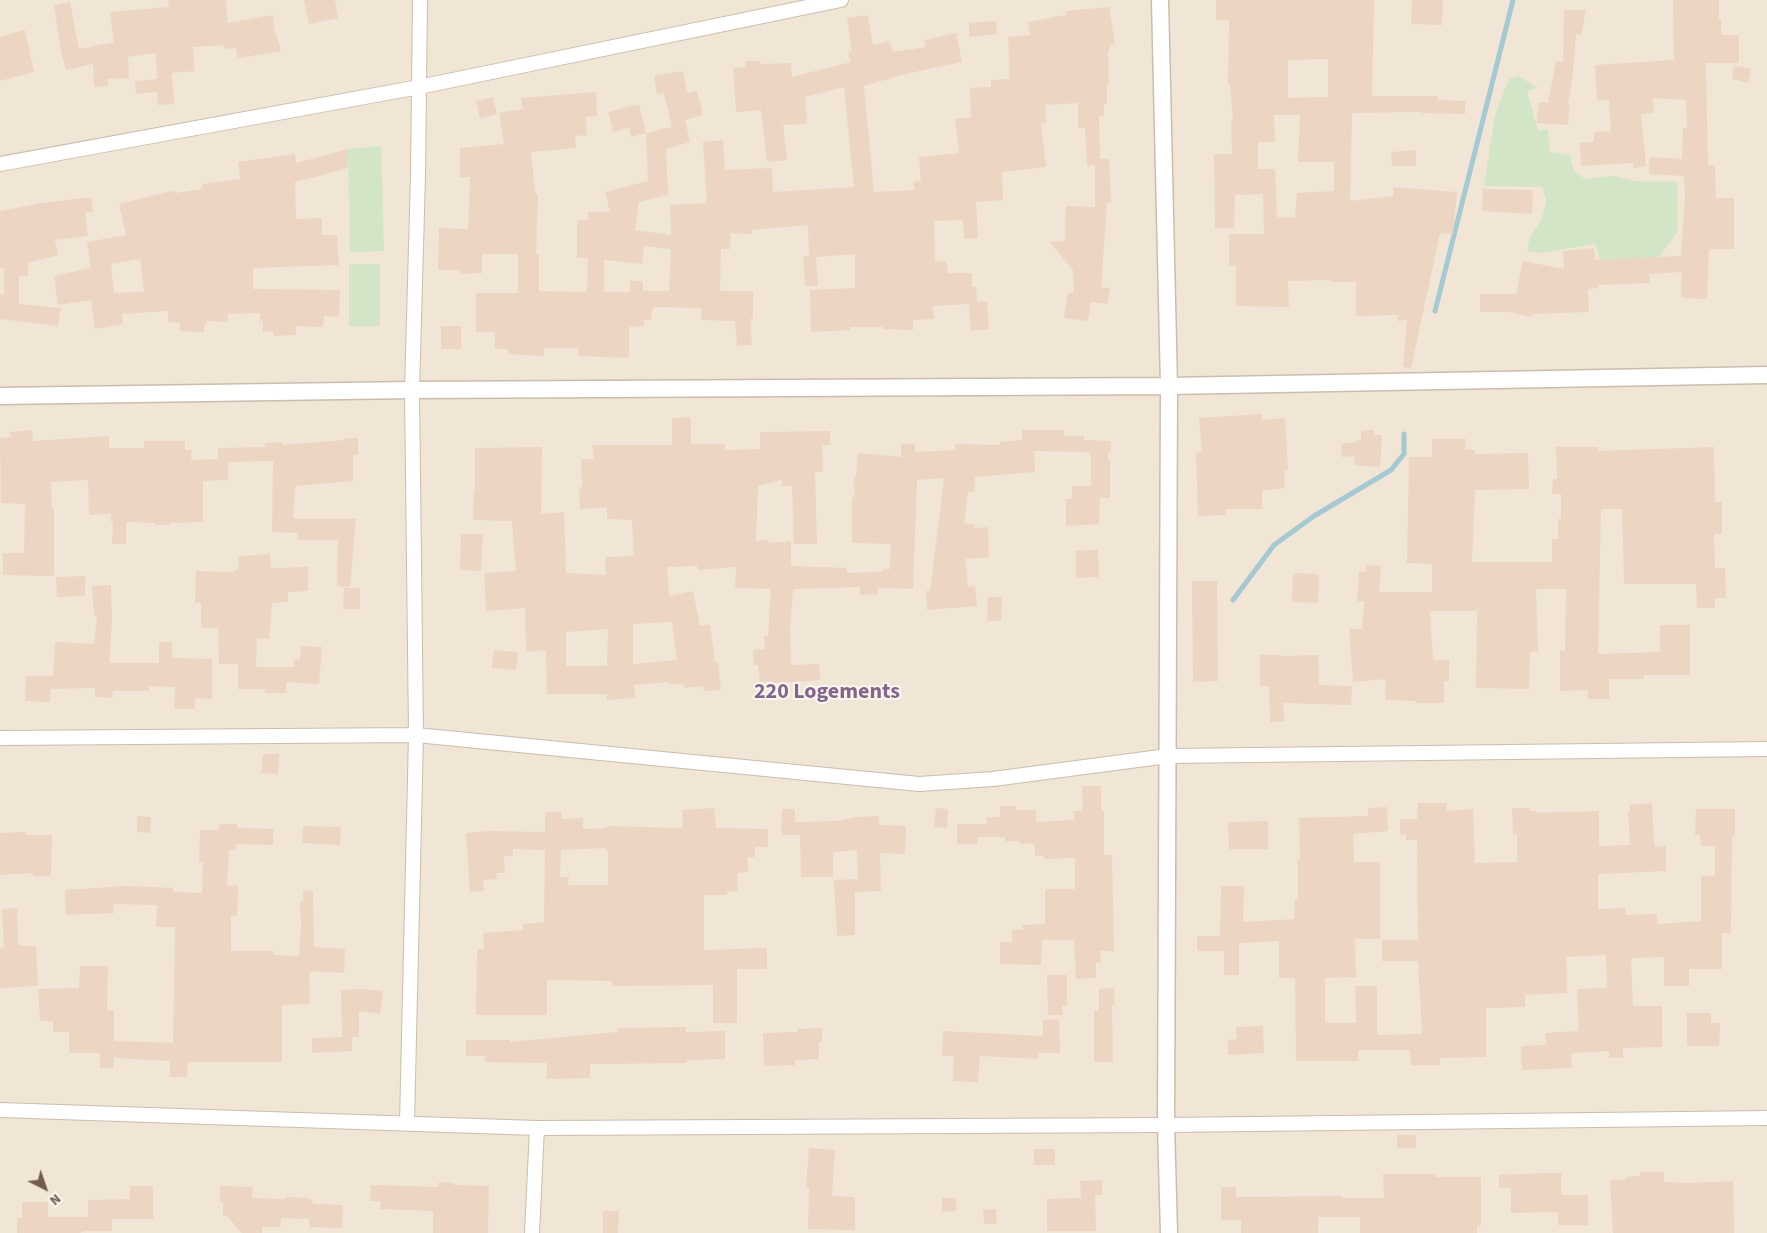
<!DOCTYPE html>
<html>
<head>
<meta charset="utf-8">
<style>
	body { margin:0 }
	#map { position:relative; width:1767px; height:1233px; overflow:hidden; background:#faf3e7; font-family:"Source Sans 3",sans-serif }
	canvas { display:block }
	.north { position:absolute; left:20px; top:1163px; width:50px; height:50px; -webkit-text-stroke:4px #fdf7ed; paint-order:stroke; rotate:139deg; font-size:14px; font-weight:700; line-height:20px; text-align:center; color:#715c4e }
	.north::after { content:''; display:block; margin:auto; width:18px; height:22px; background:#715c4e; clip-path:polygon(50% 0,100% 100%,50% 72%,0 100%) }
</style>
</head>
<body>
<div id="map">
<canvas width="1767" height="1233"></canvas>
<div class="north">N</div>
</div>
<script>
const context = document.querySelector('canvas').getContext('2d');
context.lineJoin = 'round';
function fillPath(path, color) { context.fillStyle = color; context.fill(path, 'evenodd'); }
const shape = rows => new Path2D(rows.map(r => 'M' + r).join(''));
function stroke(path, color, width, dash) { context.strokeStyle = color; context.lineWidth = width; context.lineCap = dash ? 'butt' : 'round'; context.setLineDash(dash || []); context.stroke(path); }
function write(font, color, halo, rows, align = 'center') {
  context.font = font + ' "Source Sans 3",sans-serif'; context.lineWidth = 4; context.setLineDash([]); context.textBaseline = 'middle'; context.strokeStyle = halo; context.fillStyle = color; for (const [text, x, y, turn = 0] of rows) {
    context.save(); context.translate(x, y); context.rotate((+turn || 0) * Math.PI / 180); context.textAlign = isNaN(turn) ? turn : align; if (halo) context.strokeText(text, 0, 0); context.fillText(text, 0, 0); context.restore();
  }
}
fillPath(shape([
	[0,0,1767,0,1767,1233,0,1233]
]), '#f1e6d6');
fillPath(shape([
	[1519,76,1537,88,1527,91,1538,131,1548,129,1550,152,1570,155,1574,171,1585,179,1615,176,1635,181,1678,182,1677,233,1659,257,1600,260,1595,244,1540,253,1527,251,1530,237,1542,219,1546,200,1542,187,1484,186,1495,115,1509,79],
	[381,146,384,251,350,252,348,149],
	[349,264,380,264,380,326,349,326]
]), '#d2e6c7');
stroke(shape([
	[1435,311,1513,0],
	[1233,600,1274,545,1314,516,1391,470,1404,454,1404,434]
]), '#a5c9d2', 5);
fillPath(shape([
	[168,0,226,0,228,23,273,15,275,35,277,35,281,51,238,58,236,48,224,49,223,45,193,47,195,71,172,73,174,104,158,105,157,92,136,94,135,81,157,79,156,53,128,57,129,78,108,79,108,86,94,87,93,64,66,70,61,52,54,5,70,2,79,49,114,42,110,12,169,7],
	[304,0,335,0,338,18,309,24],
	[1216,0,1374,0,1372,96,1438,96,1438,100,1465,101,1465,114,1421,113,1421,112,1352,113,1350,201,1393,196,1393,187,1457,192,1453,234,1440,233,1411,368,1403,367,1407,320,1397,321,1398,315,1356,316,1356,282,1331,282,1331,280,1288,281,1289,307,1236,306,1236,266,1229,265,1229,234,1264,234,1263,194,1235,195,1234,228,1215,228,1214,154,1232,154,1231,120,1233,120,1230,85,1228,85,1229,20,1216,20],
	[1328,59,1328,97,1288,98,1288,60],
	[1274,115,1300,115,1298,162,1334,162,1334,191,1297,193,1295,218,1277,217,1275,169,1258,169,1258,142,1275,142],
	[1412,0,1443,0,1442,25,1411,24],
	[1673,0,1719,0,1719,19,1721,19,1721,35,1739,35,1739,63,1706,63,1708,165,1715,165,1716,198,1734,198,1734,249,1709,249,1707,299,1681,298,1682,272,1649,274,1650,283,1598,285,1598,288,1588,289,1589,312,1532,314,1532,317,1508,312,1480,312,1480,294,1516,294,1523,261,1564,269,1563,251,1594,248,1595,260,1681,256,1685,194,1684,176,1649,174,1650,157,1682,159,1683,128,1687,128,1686,100,1653,98,1654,113,1641,114,1646,166,1633,168,1633,163,1581,166,1580,143,1594,142,1594,132,1611,131,1609,100,1597,100,1595,65,1674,60],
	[1109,7,1115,44,1110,45,1110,50,1108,50,1109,85,1107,85,1107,104,1104,104,1104,116,1099,116,1100,159,1109,159,1111,203,1107,203,1101,287,1110,288,1107,304,1091,302,1088,321,1064,318,1068,293,1074,293,1073,270,1050,242,1065,241,1066,206,1095,207,1095,165,1087,166,1085,128,1078,128,1078,103,1045,105,1046,123,1041,123,1046,167,1002,172,1003,200,976,202,978,238,964,239,963,220,934,221,935,262,946,261,948,273,972,273,972,287,976,287,977,302,987,301,989,329,971,331,969,304,933,306,934,319,913,320,913,330,883,329,883,327,850,327,850,330,811,332,810,290,855,288,855,254,816,257,818,286,805,286,803,257,809,256,808,225,752,230,752,234,731,233,730,249,721,249,720,291,753,291,753,319,750,319,752,345,737,346,735,321,701,320,702,308,653,307,651,320,644,320,644,326,629,327,629,358,578,356,579,348,544,348,544,356,508,354,508,349,495,349,495,332,476,332,476,293,518,293,518,254,482,254,482,273,460,274,460,270,438,270,439,228,468,229,470,177,460,177,460,148,504,144,499,113,523,109,521,98,596,92,597,116,586,117,587,135,575,136,576,148,531,152,535,194,538,194,536,254,539,254,539,291,587,292,588,258,577,258,577,220,588,220,588,212,610,212,605,192,648,181,646,133,672,127,664,93,657,94,654,76,683,71,687,93,697,91,703,115,685,120,690,142,666,149,668,195,639,202,635,230,671,235,670,205,707,203,703,142,723,140,725,170,772,168,773,192,854,187,844,87,805,97,807,124,783,125,787,160,767,162,761,110,736,112,733,68,745,67,745,61,760,61,761,64,791,63,792,77,851,62,848,52,852,51,847,18,868,15,873,45,890,41,893,52,926,47,924,40,956,33,962,62,905,74,864,86,874,192,915,190,913,182,921,181,919,157,959,153,955,119,971,117,970,88,991,87,991,80,1010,79,1008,37,1030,35,1028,22,1066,15,1066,11],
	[644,246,671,249,669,291,643,291,643,281,630,281,630,292,604,292,604,260,642,264],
	[1564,10,1586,10,1581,35,1576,34,1572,82,1568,104,1570,105,1568,125,1537,123,1539,102,1548,103,1556,61,1563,62],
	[996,21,997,34,969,37,969,23],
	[25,30,34,72,0,81,0,37],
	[1734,66,1751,69,1748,83,1732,79],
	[493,97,497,114,480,118,476,101],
	[639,104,646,133,631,137,629,128,613,132,608,112],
	[348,149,348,168,295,182,296,219,322,218,322,235,337,235,339,265,253,268,253,289,340,290,339,317,324,316,323,327,296,326,296,335,273,336,273,331,263,332,263,321,260,321,260,313,228,314,228,322,206,321,206,324,204,324,204,332,180,331,180,323,168,322,168,311,122,314,123,324,95,329,91,300,58,305,54,276,91,268,87,242,126,235,119,204,168,192,175,191,176,193,202,189,202,184,240,179,238,162,295,154,296,163],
	[140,259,144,292,114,293,111,264],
	[1416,150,1416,166,1392,166,1391,152],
	[1483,189,1533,190,1532,214,1482,211],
	[91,197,93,212,85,213,88,236,55,240,58,255,28,263,28,276,19,276,19,304,61,308,58,326,0,319,0,294,4,294,4,268,0,268,0,211,43,203],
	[441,326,461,326,461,349,441,349],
	[1262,414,1262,420,1285,418,1288,470,1284,471,1285,488,1262,491,1262,509,1225,509,1225,515,1198,516,1196,453,1202,452,1199,418],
	[691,417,691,444,725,444,725,450,760,449,760,432,830,431,830,445,822,445,823,472,815,472,817,544,794,544,792,486,782,486,782,480,758,486,756,541,768,540,768,543,791,541,791,566,847,568,847,573,882,572,883,569,890,569,891,544,852,543,852,497,855,497,853,477,856,477,858,453,901,457,901,444,915,444,915,452,955,450,955,444,1000,445,1000,442,1022,440,1022,430,1064,430,1064,436,1084,436,1084,440,1111,441,1111,453,1108,453,1108,460,1110,460,1110,498,1100,498,1099,524,1066,526,1066,499,1072,499,1072,486,1091,486,1091,455,1089,455,1089,452,1034,451,1035,472,975,477,974,492,968,492,964,523,975,524,975,528,988,527,989,557,965,559,968,587,975,586,977,606,927,610,926,591,930,591,944,478,917,480,913,589,878,588,878,594,860,595,860,587,793,589,790,631,791,665,819,664,820,680,773,683,773,681,760,682,758,665,754,665,753,650,765,649,764,636,768,636,771,589,735,588,736,567,698,570,697,566,667,567,669,596,693,591,700,626,710,624,715,662,718,662,721,690,704,691,703,686,685,688,684,684,668,684,668,682,634,685,635,698,607,700,607,694,547,694,546,650,526,652,525,608,486,611,484,573,516,571,512,521,473,520,474,491,475,491,475,448,542,447,541,514,564,512,566,573,606,575,605,557,634,556,632,520,607,519,607,507,580,509,579,487,582,487,581,459,594,459,592,445,672,445,672,418],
	[672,622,677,660,633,664,633,624],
	[608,629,607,666,566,666,566,632],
	[32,430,33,441,109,436,109,448,144,448,144,441,185,441,185,450,192,450,191,460,218,459,218,448,265,447,264,443,282,442,282,445,345,440,345,438,358,438,358,455,353,455,353,481,295,486,293,517,294,519,356,519,350,587,337,586,338,540,297,540,297,533,272,532,273,461,228,462,228,480,203,481,203,522,170,523,170,525,155,525,155,523,126,522,126,544,112,544,113,522,111,522,111,514,89,515,88,480,51,482,52,508,54,508,54,576,3,575,3,553,24,553,25,504,1,503,0,438,11,437,10,432],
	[1374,430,1374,435,1382,435,1380,467,1354,465,1355,456,1342,457,1341,444,1356,442,1356,440,1361,440,1361,431],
	[1432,439,1466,439,1465,450,1475,450,1475,454,1528,453,1529,489,1475,490,1472,562,1552,562,1552,539,1558,539,1558,519,1561,519,1561,494,1552,494,1553,479,1557,479,1556,447,1598,447,1598,451,1714,447,1715,502,1722,502,1722,534,1714,534,1715,568,1725,568,1726,598,1715,598,1715,608,1697,608,1696,584,1624,584,1622,509,1601,509,1598,654,1660,652,1660,625,1690,625,1690,675,1644,675,1644,679,1609,679,1609,699,1588,699,1588,690,1560,691,1560,651,1565,651,1566,589,1536,589,1538,652,1530,652,1529,689,1476,688,1477,611,1430,611,1433,660,1449,660,1449,681,1444,681,1444,703,1416,703,1416,701,1385,700,1386,679,1353,682,1349,629,1362,629,1364,601,1357,601,1359,571,1366,572,1366,565,1381,566,1379,592,1432,592,1432,564,1407,563,1409,457,1432,457],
	[461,534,483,534,481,571,460,570],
	[1098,550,1099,577,1076,578,1076,551],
	[270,554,271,568,308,567,308,591,288,592,288,602,272,603,269,639,257,638,256,667,294,667,294,659,300,660,301,646,322,647,319,684,286,682,286,693,265,693,265,689,238,689,238,664,219,664,218,628,201,628,201,603,195,603,196,571,234,572,234,570,239,569,238,556],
	[1293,573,1319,574,1318,603,1292,602],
	[85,576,85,596,57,597,56,577],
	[1192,581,1217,581,1218,681,1193,682],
	[111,585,112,622,109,663,159,663,159,642,172,642,172,658,212,659,212,699,195,698,195,709,174,709,175,687,149,686,149,691,113,691,112,698,95,697,95,688,51,689,50,702,25,701,26,676,53,676,55,642,94,644,97,616,94,616,92,586],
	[344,588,360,588,360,609,343,609],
	[988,597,1002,597,1001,621,987,621],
	[494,650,518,652,516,670,492,668],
	[1260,655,1282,655,1282,656,1318,655,1319,685,1352,686,1351,705,1283,703,1284,721,1270,722,1269,686,1260,686],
	[263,754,279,754,278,774,261,773],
	[1082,786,1101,786,1101,811,1104,811,1104,855,1112,855,1114,951,1100,951,1101,963,1096,963,1096,978,1076,979,1074,940,1042,940,1041,965,1000,964,1000,942,1012,942,1012,930,1023,930,1023,925,1045,924,1045,889,1075,889,1075,858,1044,859,1044,856,1035,856,1035,843,1020,844,1020,841,1005,841,1005,837,977,837,977,844,957,844,957,824,987,824,987,817,1000,817,1000,806,1016,806,1016,810,1036,810,1036,822,1074,820,1074,811,1083,811],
	[1418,803,1447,803,1447,811,1473,809,1475,863,1517,862,1517,834,1513,834,1512,808,1530,808,1530,811,1537,811,1537,813,1599,811,1599,846,1630,845,1628,811,1630,811,1629,805,1652,803,1654,844,1655,847,1666,846,1666,871,1598,874,1598,909,1625,908,1625,915,1657,914,1657,924,1701,921,1701,876,1715,876,1715,846,1701,846,1700,835,1695,835,1696,809,1735,809,1735,835,1732,835,1731,933,1722,933,1722,969,1689,969,1689,986,1664,986,1664,957,1631,958,1633,1006,1662,1006,1662,1047,1623,1048,1623,1058,1609,1058,1609,1051,1571,1053,1572,1068,1522,1070,1521,1046,1546,1045,1545,1033,1579,1031,1577,989,1607,988,1606,955,1566,957,1567,993,1525,995,1525,1007,1486,1008,1486,1057,1440,1058,1440,1065,1411,1065,1410,1050,1358,1050,1358,1061,1296,1061,1295,978,1279,978,1279,941,1239,943,1239,975,1224,975,1224,951,1197,951,1197,936,1220,936,1221,886,1244,886,1243,922,1294,919,1295,899,1298,899,1298,859,1300,859,1299,818,1368,816,1368,808,1387,807,1388,831,1353,834,1354,862,1380,862,1380,939,1355,939,1356,977,1325,978,1325,1023,1356,1023,1355,986,1377,986,1377,1035,1422,1034,1418,961,1382,961,1382,940,1418,940,1417,840,1406,840,1406,834,1400,835,1400,819,1417,819],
	[714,808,716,828,768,829,768,847,755,847,755,857,747,857,748,872,737,873,738,891,727,892,727,895,704,895,704,950,767,948,767,969,737,969,737,1023,713,1023,713,985,612,986,612,981,547,980,547,1015,476,1015,477,949,484,949,483,933,523,930,523,924,544,922,545,850,513,849,513,856,504,856,505,873,496,873,497,879,483,880,484,891,470,892,466,833,490,831,545,832,545,812,561,812,561,819,583,818,583,829,607,828,607,826,683,828,682,810],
	[606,848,606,850,608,850,608,885,568,885,569,877,560,877,561,850],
	[936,808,948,809,947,828,934,827],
	[782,809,795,809,795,822,837,821,856,817,879,816,879,825,906,826,905,854,880,853,881,891,855,892,855,935,837,936,834,880,858,879,857,850,833,852,833,877,801,877,800,835,781,835],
	[137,816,151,817,150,833,137,832],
	[1268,821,1268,849,1229,849,1228,822],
	[219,824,237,824,237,828,273,829,273,845,236,844,236,850,229,850,227,885,238,886,237,916,231,916,231,951,273,951,273,955,299,956,301,924,300,902,303,902,303,890,313,891,314,947,345,949,344,973,309,971,310,1004,282,1005,282,1062,188,1062,187,1077,170,1077,170,1061,114,1058,113,1068,100,1068,100,1053,69,1053,69,1032,53,1032,53,1021,40,1021,38,989,79,988,80,966,108,966,107,1011,114,1011,114,1041,173,1043,175,927,156,927,157,905,113,904,114,913,66,915,65,890,125,886,173,888,173,892,202,893,203,862,199,862,200,830,218,830],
	[303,826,341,827,340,845,302,843],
	[25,832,26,835,52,835,51,876,33,876,33,873,0,875,0,833],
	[17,908,18,945,36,947,38,986,0,988,0,949,4,948,2,909],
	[1047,975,1067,975,1067,1006,1062,1006,1063,1015,1048,1015],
	[1114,988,1115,1005,1112,1005,1113,1062,1094,1062,1094,1011,1099,1011,1099,989],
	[361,989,383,991,380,1014,359,1011,359,1037,352,1037,352,1051,312,1053,312,1038,342,1037,341,990],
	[1687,1013,1711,1013,1711,1023,1720,1023,1719,1046,1687,1046],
	[1059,1019,1060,1053,1038,1053,1038,1059,980,1056,978,1082,953,1081,954,1056,942,1056,943,1031,1043,1036,1043,1020],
	[1263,1026,1264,1053,1228,1055,1228,1040,1237,1039,1236,1027],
	[686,1027,686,1032,725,1031,725,1059,687,1060,687,1063,590,1064,590,1078,547,1079,547,1063,485,1062,485,1056,466,1056,466,1040,510,1040,510,1042,617,1032,617,1028],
	[822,1028,822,1042,819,1042,819,1059,795,1060,795,1065,764,1066,763,1033,797,1032,797,1029],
	[1397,1135,1416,1135,1416,1148,1397,1148],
	[809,1148,835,1150,832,1196,855,1197,855,1230,808,1229,809,1188,806,1187],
	[1034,1149,1055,1149,1055,1165,1034,1165],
	[1640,1172,1664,1172,1664,1182,1691,1183,1733,1181,1734,1233,1613,1233,1610,1180,1626,1180,1626,1177,1640,1176],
	[1546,1173,1561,1173,1561,1195,1588,1195,1588,1225,1558,1225,1558,1212,1511,1213,1511,1188,1499,1188,1499,1175],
	[1383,1174,1436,1174,1436,1177,1481,1177,1481,1225,1477,1225,1477,1233,1360,1233,1360,1217,1318,1217,1318,1233,1241,1233,1241,1220,1221,1220,1221,1187,1236,1187,1236,1197,1342,1196,1342,1198,1384,1198],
	[1102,1180,1102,1195,1095,1195,1096,1231,1047,1231,1047,1199,1081,1198,1080,1181],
	[439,1182,454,1183,454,1185,489,1186,488,1233,433,1233,433,1211,380,1209,381,1201,370,1201,371,1185,439,1187],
	[130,1186,153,1186,153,1219,112,1219,112,1231,86,1231,79,1233,17,1233,17,1218,22,1218,22,1202,48,1202,48,1217,88,1217,88,1200,130,1199],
	[220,1186,253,1187,252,1198,286,1199,286,1197,309,1198,314,1204,343,1205,342,1228,309,1227,309,1219,281,1218,280,1227,262,1227,262,1233,242,1233,227,1216,223,1216,223,1202,220,1202],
	[942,1198,956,1198,956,1211,942,1212],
	[996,1209,997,1224,984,1224,983,1210],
	[603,1211,619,1211,618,1233,603,1233]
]), '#ecd5c2');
const minor = shape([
	[0,164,419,87,841,0],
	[0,738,416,735,919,784,993,779,1168,756,1767,749],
	[0,1110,537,1128,1166,1125,1767,1118],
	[407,1123,416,735,412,390,418,175,420,0],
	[532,1233,537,1128]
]);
const tertiary = shape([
	[1160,0,1169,386,1166,1125,1169,1233],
	[0,396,412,390,1169,386,1767,375]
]);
stroke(minor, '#cbbcae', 16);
stroke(tertiary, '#cbbcae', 19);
stroke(minor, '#fff', 14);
stroke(tertiary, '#fff', 16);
write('bold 22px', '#82668d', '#fdf7ed', [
	["220 Logements",827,693]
]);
</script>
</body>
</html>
